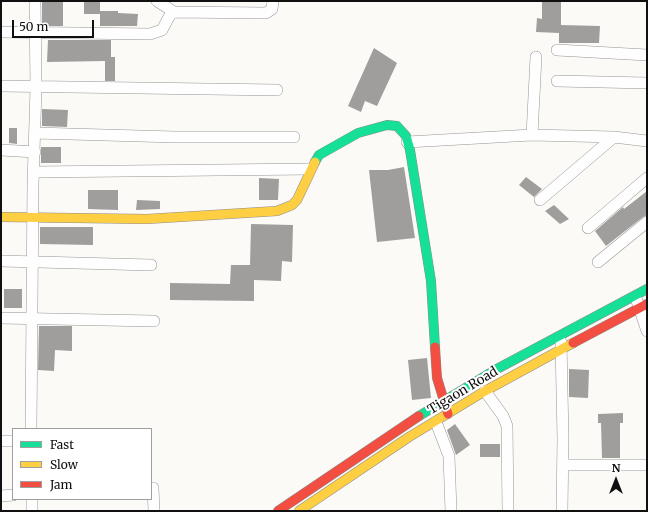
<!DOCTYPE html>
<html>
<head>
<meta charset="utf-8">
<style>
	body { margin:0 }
	#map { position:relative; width:648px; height:512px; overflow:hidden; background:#fcfaf7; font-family:Merriweather,serif }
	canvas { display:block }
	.frame { position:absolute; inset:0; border:2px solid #101010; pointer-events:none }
	.legend { position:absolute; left:12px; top:428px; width:140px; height:72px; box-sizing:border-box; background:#fff; border:1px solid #9f9f9f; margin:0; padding:5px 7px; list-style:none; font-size:12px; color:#101010 }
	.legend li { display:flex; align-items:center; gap:8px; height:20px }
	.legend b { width:20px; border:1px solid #9f9f9f }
	.north { position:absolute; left:596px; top:460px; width:40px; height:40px; -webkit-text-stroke:3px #fff; paint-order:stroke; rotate:0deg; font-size:11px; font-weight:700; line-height:16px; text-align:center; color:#101010 }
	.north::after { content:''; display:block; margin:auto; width:14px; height:18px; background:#101010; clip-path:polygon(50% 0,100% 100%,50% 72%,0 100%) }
	.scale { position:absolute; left:12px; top:20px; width:82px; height:18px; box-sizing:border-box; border:2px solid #101010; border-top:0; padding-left:5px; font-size:12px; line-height:14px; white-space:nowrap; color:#101010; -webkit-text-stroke:3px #fff; paint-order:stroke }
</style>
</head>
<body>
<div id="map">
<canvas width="648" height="512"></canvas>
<div class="frame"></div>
<ul class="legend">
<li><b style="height:5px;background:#16e098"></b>Fast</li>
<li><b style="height:5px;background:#ffcf43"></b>Slow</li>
<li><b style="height:5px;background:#f24e42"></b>Jam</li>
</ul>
<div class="north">N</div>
<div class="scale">50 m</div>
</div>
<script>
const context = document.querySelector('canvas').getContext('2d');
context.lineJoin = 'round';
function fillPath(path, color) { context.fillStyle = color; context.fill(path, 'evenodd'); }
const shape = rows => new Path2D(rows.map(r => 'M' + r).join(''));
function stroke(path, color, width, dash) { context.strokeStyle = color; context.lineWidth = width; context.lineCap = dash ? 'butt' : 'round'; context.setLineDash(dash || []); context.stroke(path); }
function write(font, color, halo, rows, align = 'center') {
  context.font = font + ' Merriweather,serif'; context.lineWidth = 4; context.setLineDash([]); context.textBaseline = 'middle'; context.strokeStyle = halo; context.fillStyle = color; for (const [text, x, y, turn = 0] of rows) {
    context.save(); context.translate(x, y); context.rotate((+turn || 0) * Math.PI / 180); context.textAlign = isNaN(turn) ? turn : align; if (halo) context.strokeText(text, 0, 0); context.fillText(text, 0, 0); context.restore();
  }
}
fillPath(shape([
	[42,1,63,1,63,26,42,26],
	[542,1,561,1,561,25,600,26,599,43,559,43,559,33,536,32,537,18,542,19],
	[84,2,100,2,100,14,84,14],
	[100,11,118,11,118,13,138,14,137,26,100,26],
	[48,40,111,40,111,57,115,57,115,81,105,81,105,61,47,62],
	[374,48,397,63,377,106,365,101,361,112,348,106],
	[42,109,68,110,67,127,42,126],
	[9,128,17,128,17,144,9,143],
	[41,147,61,147,61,163,41,163],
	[404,167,415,238,377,242,369,170,388,170],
	[526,177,542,189,534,197,519,185],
	[259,178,279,179,278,200,259,200],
	[88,190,118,190,118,210,88,209],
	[647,191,647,215,643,217,606,246,595,231,623,207,624,209],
	[137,200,160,201,160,209,136,210],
	[554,205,569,219,560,224,545,211],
	[251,224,293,225,292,262,282,261,281,281,254,280,254,301,170,300,170,283,230,284,231,265,250,265],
	[40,227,93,227,93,245,40,244],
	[4,289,22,289,22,308,4,308],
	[39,326,72,326,72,351,55,350,54,371,38,370],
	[427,358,431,398,412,400,408,360],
	[569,369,589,370,588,398,569,397],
	[623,413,623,423,620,423,620,458,602,458,601,423,598,423,598,414],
	[455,424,470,445,456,455,447,430],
	[480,444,500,444,500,457,480,457]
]), '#a09e9c');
const street = shape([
	[157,1,174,12],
	[1,32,150,34,162,30,170,15,174,12,266,13,272,9,273,1],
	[557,50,647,55],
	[536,57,532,135,614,137,647,141],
	[557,81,647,83],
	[1,86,277,90],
	[35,133,175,137,294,137],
	[407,142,532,135],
	[1,150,35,152],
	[34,172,310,169],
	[540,200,614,137],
	[588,228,647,178],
	[1,261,151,265],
	[598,262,647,222],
	[637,301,647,331],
	[1,318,154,321],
	[561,342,563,439,562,511],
	[485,391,503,416,507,426,508,511],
	[436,422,449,456,451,511],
	[31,429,33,184,36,88,35,1],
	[1,441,13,441],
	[563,465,647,465],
	[153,488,154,511],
	[1,496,13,495],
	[32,511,32,499]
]);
const fast = shape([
	[315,162,319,155,358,133,387,125,397,126,406,136,410,150,431,281,435,347],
	[419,416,495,370,647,289]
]);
const slow = shape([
	[1,217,147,219,277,211,292,205,297,200,315,162],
	[299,511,409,437,485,391,573,343]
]);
const jam = shape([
	[573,343,647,304],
	[435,347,437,378,448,414],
	[278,511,419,416]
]);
stroke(street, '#969594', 12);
stroke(fast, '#8d8c8b', 10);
stroke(slow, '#8d8c8b', 10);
stroke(jam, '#8d8c8b', 10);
stroke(street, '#fffefe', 11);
stroke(fast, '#16e098', 9);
stroke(slow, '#ffcf43', 9);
stroke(jam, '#f24e42', 9);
write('13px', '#101010', '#fff', [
	["Tigaon Road",463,391,-31]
]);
</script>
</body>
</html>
